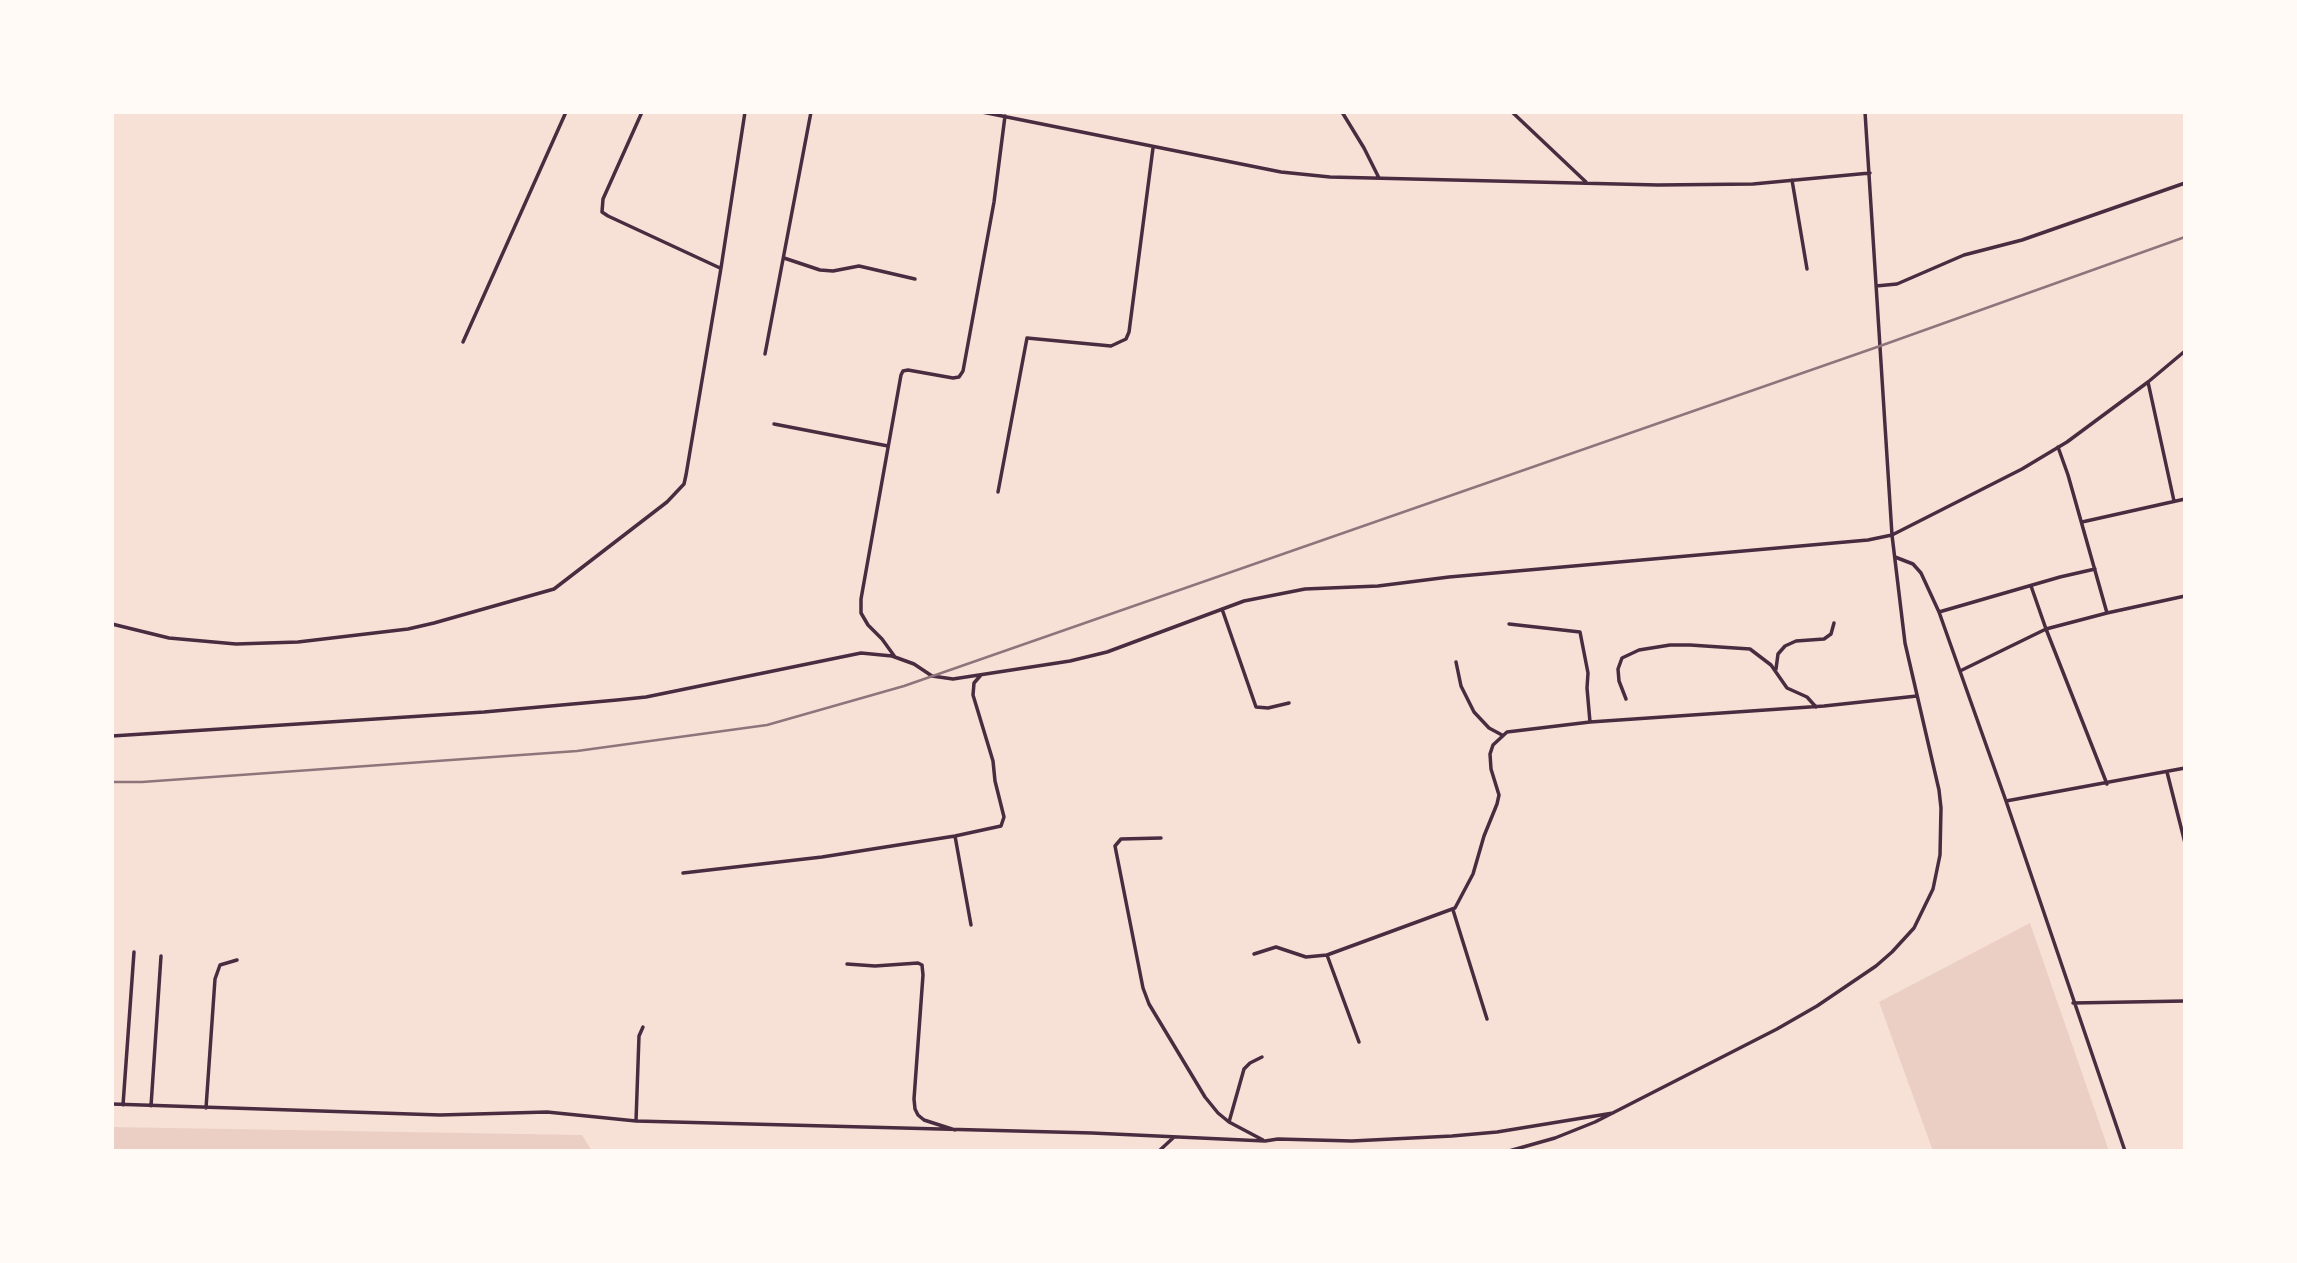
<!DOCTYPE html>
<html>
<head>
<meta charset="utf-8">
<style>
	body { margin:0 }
	#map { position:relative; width:2297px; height:1263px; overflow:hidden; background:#f7e1d7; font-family:Overpass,sans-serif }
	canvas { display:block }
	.frame { position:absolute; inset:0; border:114px solid #fffaf5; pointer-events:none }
</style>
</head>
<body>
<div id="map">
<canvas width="2297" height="1263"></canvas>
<div class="frame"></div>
</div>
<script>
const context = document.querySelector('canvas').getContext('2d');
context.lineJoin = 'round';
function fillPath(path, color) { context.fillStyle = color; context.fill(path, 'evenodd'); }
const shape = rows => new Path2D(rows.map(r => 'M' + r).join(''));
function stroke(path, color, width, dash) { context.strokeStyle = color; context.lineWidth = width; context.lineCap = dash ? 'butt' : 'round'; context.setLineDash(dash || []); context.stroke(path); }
fillPath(shape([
	[2030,923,2109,1151,1933,1151,1879,1002],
	[112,1127,582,1135,592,1151,112,1151]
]), '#ebcfc5');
stroke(shape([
	[642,112,603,199,602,212,608,216,720,268],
	[982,112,1281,172,1330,177,1658,185,1753,184,1870,173],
	[1342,112,1364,148,1379,178],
	[1512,112,1586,182],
	[1792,180,1807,269],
	[784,258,820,270,833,271,859,266,915,279],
	[1876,286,1897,284,1964,255,2022,240,2185,183],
	[463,342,566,112],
	[765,354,811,112],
	[2148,382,2174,501],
	[774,424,888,446],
	[2058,447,2068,475,2107,613],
	[998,492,1027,338,1111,346,1126,339,1129,332,1153,148],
	[2082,522,2185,499],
	[1895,557,1913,564,1921,573,1939,612,2006,801,2125,1151],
	[2031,586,2046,629,2107,784],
	[1222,609,1256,707,1268,708,1289,703],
	[1939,612,2060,577,2095,569],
	[112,624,169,638,236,644,298,642,408,629,434,623,554,589,667,502,684,484,686,475,721,268,745,112],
	[1509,624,1580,632,1588,673,1587,688,1590,722],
	[895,657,882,639,868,625,861,613,861,599,901,375,903,371,908,370,953,378,959,377,963,371,994,202,1005,116],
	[1456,662,1461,686,1474,712,1489,728,1502,735],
	[1776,669,1778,654,1785,646,1796,641,1824,639,1831,634,1834,623],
	[1960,671,2046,629,2107,613,2185,596],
	[1626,699,1619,681,1618,669,1622,658,1639,650,1670,645,1690,645,1750,649,1771,665,1787,688,1807,697,1816,707],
	[112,736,484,712,617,700,646,697,861,653,892,656,914,664,932,676,953,679,1070,661,1107,652,1244,601,1305,589,1378,586,1449,577,1868,540,1892,535,2022,469,2067,442,2148,382,2185,351],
	[2167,772,2185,843],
	[2006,801,2185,768],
	[955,836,971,925],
	[1161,838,1121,839,1115,846,1143,988,1149,1004,1205,1097,1218,1113,1229,1122,1263,1140],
	[683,873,822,857,955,836,1001,826,1004,817,995,781,993,761,973,695,974,683,981,675],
	[1453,910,1487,1019],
	[1254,954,1276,947,1306,957,1327,955,1455,908,1473,874,1484,836,1497,804,1499,795,1491,769,1490,754,1493,745,1507,732,1590,722,1824,706,1917,696],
	[1327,955,1359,1042],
	[847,964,875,966,918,963,922,965,923,975,914,1099,915,1109,918,1115,924,1120,955,1130],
	[2073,1003,2185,1001],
	[112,1104,440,1115,547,1112,636,1121,1092,1133,1265,1141,1278,1139,1352,1141,1452,1136,1497,1132,1613,1113],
	[123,1105,134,952],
	[151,1106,161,956],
	[206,1108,215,979,220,965,237,960],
	[636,1121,639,1036,643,1027],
	[1229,1122,1244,1069,1250,1063,1262,1057],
	[1159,1151,1173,1138],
	[1509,1151,1555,1138,1595,1122,1777,1029,1817,1006,1876,966,1892,952,1914,928,1933,889,1940,855,1941,808,1939,790,1905,643,1892,535,1865,112]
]), '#4a2c40', 3.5);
stroke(shape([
	[112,782,142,782,577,751,767,725,904,686,1880,346,2185,237]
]), '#8f747c', 2.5);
</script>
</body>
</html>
